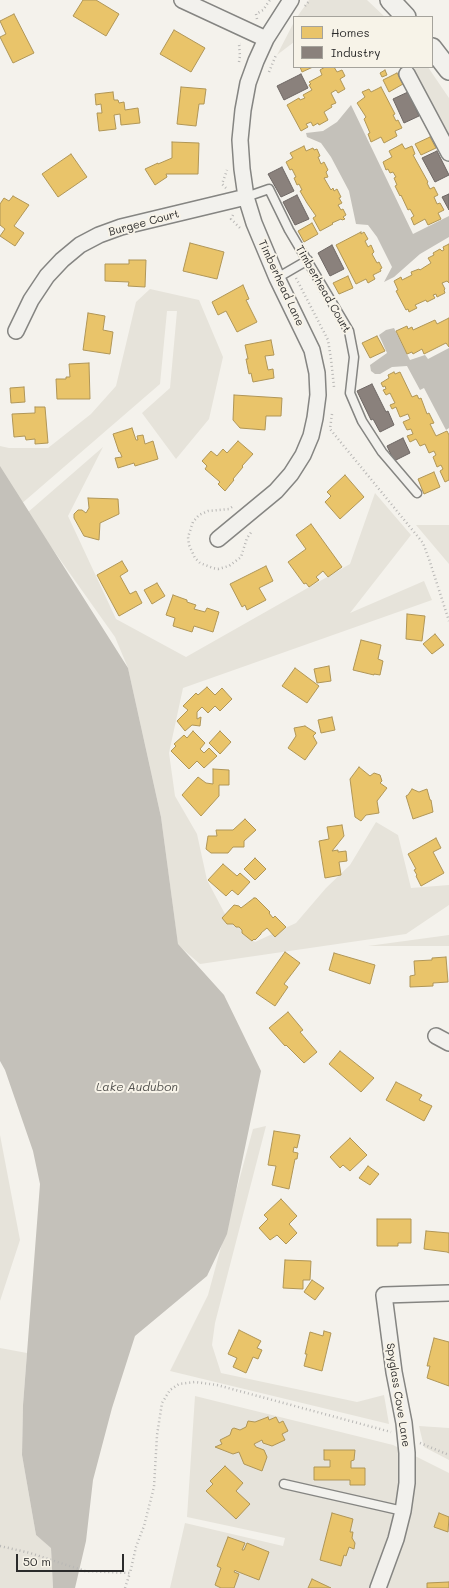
<!DOCTYPE html>
<html>
<head>
<meta charset="utf-8">
<style>
	body { margin:0 }
	#map { position:relative; width:449px; height:1588px; overflow:hidden; background:#f4f2ec; font-family:Mali,sans-serif }
	canvas { display:block }
	.legend { position:absolute; left:293px; top:16px; width:140px; height:52px; box-sizing:border-box; background:#f7f3e8; border:1px solid #a5a39c; margin:0; padding:5px 7px; list-style:none; font-size:12px; color:#2b2b2b }
	.legend li { display:flex; align-items:center; gap:8px; height:20px }
	.legend b { width:20px; border:1px solid #a5a39c }
	.scale { position:absolute; left:16px; top:1554px; width:108px; height:18px; box-sizing:border-box; border:2px solid #2b2b2b; border-top:0; padding-left:5px; font-size:12px; line-height:14px; white-space:nowrap; color:#2b2b2b; -webkit-text-stroke:3px #f7f3e8; paint-order:stroke }
</style>
</head>
<body>
<div id="map">
<canvas width="449" height="1588"></canvas>
<ul class="legend">
<li><b style="height:11px;background:#e9c46a"></b>Homes</li>
<li><b style="height:11px;background:#8a817c"></b>Industry</li>
</ul>
<div class="scale">50 m</div>
</div>
<script>
const context = document.querySelector('canvas').getContext('2d');
context.lineJoin = 'round';
function fillPath(path, color) { context.fillStyle = color; context.fill(path, 'evenodd'); }
const shape = rows => new Path2D(rows.map(r => 'M' + r).join(''));
function stroke(path, color, width, dash) { context.strokeStyle = color; context.lineWidth = width; context.lineCap = dash ? 'butt' : 'round'; context.setLineDash(dash || []); context.stroke(path); }
function write(font, color, halo, rows, align = 'center') {
  context.font = font + ' Mali,sans-serif'; context.lineWidth = 4; context.setLineDash([]); context.textBaseline = 'middle'; context.strokeStyle = halo; context.fillStyle = color; for (const [text, x, y, turn = 0] of rows) {
    context.save(); context.translate(x, y); context.rotate((+turn || 0) * Math.PI / 180); context.textAlign = isNaN(turn) ? turn : align; if (halo) context.strokeText(text, 0, 0); context.fillText(text, 0, 0); context.restore();
  }
}
fillPath(shape([
	[309,0,367,0,385,17,297,17],
	[294,22,294,42,277,55],
	[403,67,428,67,434,76,449,98,449,134,417,75,407,74],
	[150,289,199,300,223,357,209,419,176,459,142,413,170,388,177,311,167,311,160,384,20,505,0,476,0,446,9,448,48,448,91,414,116,386,136,302],
	[103,447,68,516,116,619,186,657,350,564,375,493,411,535,350,613,424,581,432,600,183,688,169,753,175,796,197,834,207,880,225,914,255,942,296,923,326,888,350,865,376,822,398,835,411,888,449,885,449,905,406,934,200,964,178,945,161,817,128,668,115,637,27,513],
	[416,525,449,525,449,564],
	[449,935,449,946,368,946],
	[266,1126,215,1323,212,1345,221,1373,357,1402,384,1395,389,1424,170,1371,208,1295,253,1129],
	[0,1135,20,1240,0,1301],
	[0,1348,27,1353,23,1405,22,1455,36,1535,51,1547,53,1588,0,1588],
	[195,1396,393,1445,449,1473,449,1588,170,1588,185,1523,283,1546,285,1538,187,1517],
	[419,1426,449,1428,449,1460,424,1447]
]), '#e6e3da');
fillPath(shape([
	[351,105,413,234,449,216,449,237,420,254,394,277,384,282,392,267,377,237,368,225,356,224,349,191,331,157,321,143,307,137,306,133,323,131,337,122],
	[394,328,410,360,425,355,428,359,449,348,449,428,446,430,424,388,420,390,407,366,392,367,380,374,375,374,371,371,370,365,387,353,379,335,386,330],
	[0,466,128,668,161,817,178,944,224,995,261,1071,227,1234,207,1276,135,1336,112,1408,93,1480,86,1541,75,1588,53,1588,51,1548,36,1535,22,1455,23,1405,40,1184,33,1151,5,1070,0,1061]
]), '#c4c1ba');
const homes = shape([
	[83,0,96,0,119,14,106,36,73,16,83,0],
	[14,14,34,53,13,63,0,37,6,34,0,21,14,14],
	[174,30,205,48,191,72,160,54,174,30],
	[300,67,313,67,302,72,300,67],
	[325,67,334,67,337,72,342,70,345,76,340,79,345,89,338,93,336,90,331,93,336,103,331,105,332,107,324,112,328,120,319,125,318,123,313,126,311,122,306,124,308,127,301,131,287,105,299,98,300,100,305,98,303,95,312,90,309,85,311,84,309,82,322,75,320,70,325,67],
	[385,70,387,75,382,77,380,73,385,70],
	[397,73,403,84,389,92,383,80,397,73],
	[181,87,206,89,204,104,199,104,196,126,177,124,181,87],
	[381,87,395,114,393,115,396,121,398,120,402,128,395,131,397,136,384,143,381,137,371,142,368,134,370,133,364,119,366,117,357,103,365,97,362,92,369,89,371,92,381,87],
	[113,92,114,100,118,100,119,103,124,102,125,110,138,108,140,123,121,125,120,114,114,115,116,129,99,131,97,113,102,113,101,104,96,105,95,94,113,92],
	[430,137,436,148,421,155,415,144,430,137],
	[172,142,199,143,198,174,166,174,167,177,155,185,145,169,158,163,158,164,172,158,172,142],
	[402,144,405,149,412,146,415,154,413,155,428,182,427,183,430,189,434,187,438,195,434,197,437,204,440,203,444,210,438,213,441,219,428,225,425,219,414,225,411,218,414,216,410,209,408,210,401,195,400,196,395,186,397,185,394,178,396,177,393,172,390,173,388,169,386,170,383,162,392,157,389,151,402,144],
	[304,146,306,151,313,148,314,150,317,149,320,156,318,157,321,164,324,162,328,170,326,172,328,177,324,178,331,190,333,188,334,191,337,189,341,197,339,198,342,203,338,205,341,210,343,209,346,215,343,217,345,219,342,220,341,219,332,223,333,224,320,231,313,218,316,216,307,203,300,191,302,190,299,184,297,185,294,178,296,177,292,169,290,170,286,162,293,158,290,153,304,146],
	[71,154,87,177,58,197,42,174,71,154],
	[13,196,29,205,14,226,24,233,15,246,0,236,5,229,0,225,0,204,4,198,9,201,13,196],
	[312,223,318,234,304,242,298,231,312,223],
	[361,232,361,234,364,232,368,239,365,241,368,247,371,245,374,252,372,254,377,263,379,262,382,268,380,269,381,271,373,275,375,279,368,283,366,279,356,284,336,245,361,232],
	[190,243,224,252,217,279,183,271,190,243],
	[449,244,449,283,447,281,442,283,445,289,444,290,445,293,437,297,436,294,433,295,435,298,427,302,426,300,415,305,417,308,409,312,408,309,406,310,396,291,398,290,394,281,401,277,402,280,412,275,411,272,419,269,420,270,431,263,428,258,434,255,433,253,440,249,442,251,444,250,443,247,449,244],
	[129,260,146,260,145,287,128,286,129,282,105,281,105,264,129,264,129,260],
	[348,276,353,288,339,294,333,283,348,276],
	[243,285,249,299,246,300,257,322,237,332,226,311,218,315,212,302,243,285],
	[88,313,105,316,103,330,113,332,110,354,83,350,88,313],
	[449,318,449,347,446,343,424,354,422,349,413,354,412,352,407,354,396,331,407,326,408,329,412,327,413,330,435,320,437,324,449,318],
	[377,336,385,351,370,358,362,343,377,336],
	[271,340,274,355,265,356,268,370,273,369,274,378,253,382,251,373,249,374,246,359,248,359,245,345,271,340],
	[89,363,90,399,57,399,56,379,66,379,66,377,70,377,69,364,89,363],
	[394,372,395,374,400,372,412,397,417,395,419,399,421,398,427,414,429,413,434,423,430,424,436,436,447,431,449,435,449,480,445,482,440,471,443,469,441,465,437,467,433,457,436,455,434,451,429,453,425,444,420,446,416,439,410,442,407,436,413,434,411,429,407,430,403,422,410,419,408,414,400,417,396,407,392,409,390,405,395,403,390,393,386,395,383,390,386,389,385,386,383,387,381,383,389,378,388,375,394,372],
	[24,387,25,402,11,403,10,388,24,387],
	[234,395,282,398,281,416,266,416,265,430,240,428,233,420,234,395],
	[35,407,45,407,48,443,35,444,35,439,26,440,25,436,14,437,12,414,35,413,35,407],
	[132,428,136,440,138,440,137,436,143,435,145,444,153,441,158,459,135,466,134,463,118,468,115,458,122,457,120,452,119,452,113,434,132,428],
	[238,441,253,454,242,466,243,467,233,479,234,480,225,491,218,484,220,482,205,469,207,466,202,461,211,451,217,456,223,449,227,453,238,441],
	[434,472,440,487,424,494,418,479,434,472],
	[345,475,364,497,340,519,325,502,331,496,327,492,345,475],
	[88,498,118,499,119,514,100,523,99,540,84,536,74,518,74,514,78,510,82,510,86,513,89,508,88,498],
	[311,524,342,567,328,577,323,571,316,577,319,580,309,587,306,583,304,584,288,562,306,549,296,535,311,524],
	[122,561,128,571,120,576,130,594,136,591,142,603,119,616,97,575,122,561],
	[266,566,273,581,259,588,266,600,247,610,245,605,242,607,230,584,266,566],
	[157,583,165,596,152,604,144,590,157,583],
	[173,595,187,600,187,602,196,605,194,609,205,612,207,608,219,612,213,632,194,626,192,632,173,626,175,618,166,615,173,595],
	[407,614,425,616,422,641,406,639,407,614],
	[435,634,444,645,432,654,423,644,435,634],
	[361,640,381,645,378,659,383,661,380,675,374,674,374,675,353,670,361,640],
	[329,666,331,681,317,683,314,669,329,666],
	[295,668,319,686,307,703,282,686,295,668],
	[207,687,215,695,222,688,232,699,220,711,215,706,208,713,202,707,197,712,197,719,201,717,200,726,192,725,185,731,177,721,188,710,183,706,196,693,198,695,207,687],
	[332,717,335,730,321,733,318,720,332,717],
	[305,726,316,733,313,736,317,743,305,760,288,748,296,736,294,728,305,726],
	[193,731,205,743,200,749,204,753,209,748,217,756,204,768,197,761,189,769,171,751,176,746,174,744,184,735,187,738,193,731],
	[220,731,231,742,220,754,209,743,220,731],
	[359,767,370,776,374,773,380,775,382,781,380,783,387,788,377,801,379,813,366,815,361,821,355,817,350,779,359,767],
	[213,769,229,770,229,785,219,785,219,796,201,816,182,795,198,777,206,783,213,784,213,769],
	[412,789,419,792,427,789,430,800,431,800,433,812,413,819,406,796,408,795,412,789],
	[245,819,256,830,244,841,244,847,233,847,228,853,211,853,206,849,208,836,217,836,216,830,233,830,245,819],
	[342,825,344,836,332,851,338,850,338,852,346,851,347,861,339,862,341,875,325,878,319,841,329,839,327,827,342,825],
	[436,838,441,848,433,852,444,873,421,886,416,876,417,875,414,870,416,869,408,854,436,838],
	[255,858,266,869,255,880,244,869,255,858],
	[223,864,237,876,240,873,250,882,238,895,232,890,226,896,208,880,223,864],
	[254,898,256,898,270,912,269,913,273,918,275,916,286,927,275,937,267,928,261,933,261,934,255,940,254,939,252,941,242,933,242,930,239,927,236,927,233,924,227,924,222,918,234,905,239,906,241,908,254,898],
	[285,952,300,963,284,984,288,987,275,1006,256,993,285,952],
	[334,953,375,965,370,984,329,970,334,953],
	[446,957,448,982,433,983,433,986,410,987,410,976,415,975,414,961,432,960,432,958,446,957],
	[288,1012,303,1030,300,1032,317,1052,304,1063,286,1045,285,1046,269,1028,288,1012],
	[340,1051,374,1078,361,1092,329,1064,340,1051],
	[396,1082,422,1095,419,1100,432,1106,424,1121,386,1100,396,1082],
	[274,1131,300,1135,297,1148,294,1147,293,1152,298,1153,297,1159,295,1159,289,1189,272,1185,276,1166,268,1165,274,1131],
	[350,1138,367,1155,350,1171,343,1165,340,1168,330,1157,350,1138],
	[368,1166,379,1174,370,1185,359,1178,368,1166],
	[281,1199,297,1216,289,1224,297,1233,286,1244,277,1235,270,1240,259,1228,268,1219,264,1215,281,1199],
	[377,1219,411,1219,411,1243,398,1243,398,1246,377,1246,377,1219],
	[426,1231,449,1233,449,1253,447,1252,424,1249,426,1231],
	[285,1260,311,1261,310,1280,303,1280,303,1289,283,1288,285,1260],
	[312,1280,324,1288,315,1300,304,1292,312,1280],
	[239,1330,261,1341,257,1348,262,1350,258,1359,253,1357,246,1373,233,1367,237,1358,228,1354,239,1330],
	[324,1331,331,1333,322,1371,304,1366,307,1354,305,1354,310,1332,323,1336,324,1331],
	[434,1338,449,1342,449,1386,427,1378,430,1366,427,1366,434,1338],
	[268,1417,269,1420,276,1417,279,1423,283,1421,288,1431,282,1434,285,1440,272,1446,263,1443,262,1440,254,1444,256,1447,264,1450,267,1457,262,1471,244,1464,239,1452,233,1454,215,1447,222,1444,220,1440,230,1435,232,1429,234,1428,240,1430,246,1427,248,1421,255,1422,268,1417],
	[324,1450,355,1450,354,1460,351,1461,351,1468,365,1468,365,1485,350,1485,350,1480,314,1480,314,1467,330,1467,330,1460,324,1460,324,1450],
	[225,1466,243,1483,236,1491,250,1504,236,1519,206,1491,213,1484,210,1481,225,1466],
	[332,1513,353,1519,350,1532,353,1532,352,1538,355,1543,354,1549,349,1547,346,1556,344,1555,341,1566,320,1560,332,1513],
	[439,1513,449,1517,448,1532,434,1527,439,1513],
	[228,1537,245,1543,242,1550,244,1550,247,1543,269,1552,259,1580,236,1571,235,1570,234,1572,239,1574,234,1588,221,1588,215,1585,221,1568,217,1566,228,1537],
	[312,1579,331,1588,308,1588,312,1579],
	[449,1582,449,1588,427,1588,427,1583,449,1582]
]);
fillPath(homes, '#e9c46a');
stroke(homes, '#b09657', 1);
const industry = shape([
	[301,74,308,88,284,100,277,86,301,74],
	[408,92,419,116,404,123,393,99,408,92],
	[437,151,449,175,435,182,422,158,437,151],
	[282,167,294,191,281,197,268,174,282,167],
	[449,194,449,210,442,197,449,194],
	[297,195,309,219,295,225,283,202,297,195],
	[332,245,344,269,330,276,318,253,332,245],
	[372,384,386,412,388,411,394,425,380,432,373,419,371,420,357,391,372,384],
	[403,438,410,453,394,461,387,446,403,438]
]);
fillPath(industry, '#8a817c');
stroke(industry, '#6e6764', 1);
const service = shape([
	[246,197,269,189,289,230,349,331,354,357,350,393,362,421,382,452,417,493],
	[277,278,308,260],
	[284,1484,403,1511]
]);
const minor = shape([
	[182,0,266,39],
	[407,74,449,153],
	[16,331,31,300,47,276,62,260,80,245,99,235,121,227,246,197],
	[218,539,276,491,291,474,303,455,311,436,315,418,318,395,317,373,312,350,277,278,254,223,246,197,242,169,240,140,243,110,248,83,256,61,266,39,291,0],
	[436,1036,449,1043],
	[378,1588,396,1539,403,1511,407,1483,407,1453,404,1423,394,1372,384,1295,449,1293]
]);
const tertiary = shape([
	[390,0,406,17],
	[432,48,449,70]
]);
stroke(service, '#858582', 11);
stroke(minor, '#858582', 18);
stroke(tertiary, '#858582', 22);
stroke(shape([
	[305,6,310,0],
	[257,19,256,14,263,10,270,0],
	[239,62,240,56,239,44,241,44],
	[269,72,276,55],
	[226,188,222,184,227,170],
	[233,215,231,219,240,228],
	[296,278,328,340,331,359,334,387],
	[332,414,330,429,423,543,429,559,449,621],
	[232,507,229,509,208,511,199,515,193,522,188,537,189,545,195,558,200,563,213,568,218,569,229,566,241,557,247,538,252,531],
	[420,1443,449,1455],
	[0,1546,30,1553,85,1571,130,1573,136,1547,144,1526,154,1487,157,1435,162,1403,170,1390,179,1384,195,1382,217,1385,391,1432],
	[125,1588,130,1573]
]), '#b8b7b5', 2.5, [1, 3]);
stroke(service, '#f2f1ed', 8);
stroke(minor, '#f2f1ed', 15);
stroke(tertiary, '#f2f1ed', 19);
write('11px', '#2b2b2b', '#f7f3e8', [
	["Burgee Court",144,223,-15],
	["Timberhead Lane",281,283,65],
	["Timberhead Court",323,289,60],
	["Spyglass Cove Lane",398,1395,81]
]);
write('italic 12px', '#53524f', '#f7f3e8', [
	["Lake Audubon",137,1087]
]);
</script>
</body>
</html>
